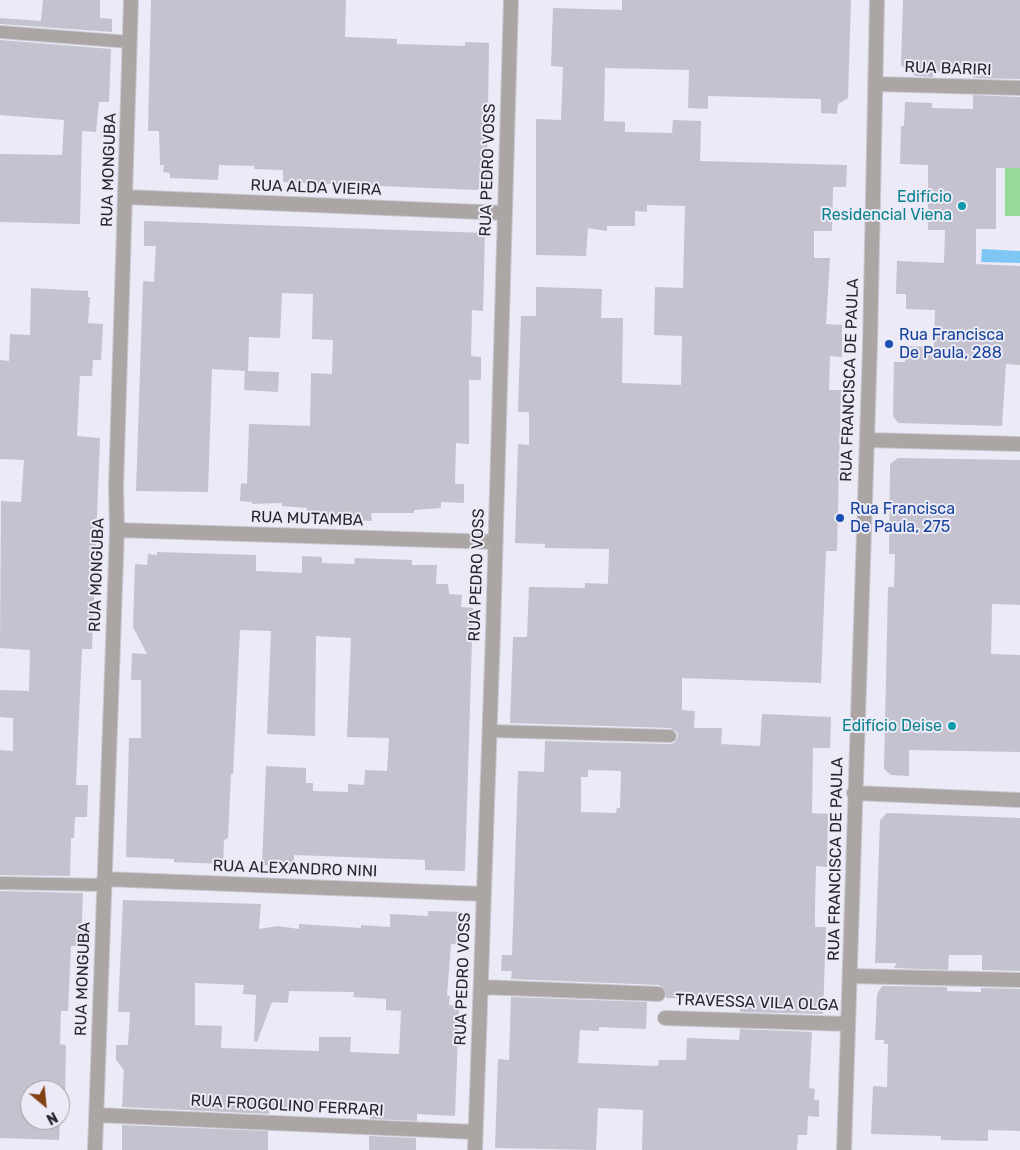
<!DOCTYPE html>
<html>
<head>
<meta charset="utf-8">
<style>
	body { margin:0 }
	#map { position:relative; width:1020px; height:1150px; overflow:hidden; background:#ebeaf6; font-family:Rubik,sans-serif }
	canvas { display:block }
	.north { position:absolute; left:20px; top:1080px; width:50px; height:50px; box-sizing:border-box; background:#ebeaf6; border:1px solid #9d9ca5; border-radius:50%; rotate:152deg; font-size:14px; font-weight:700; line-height:20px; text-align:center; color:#28272c }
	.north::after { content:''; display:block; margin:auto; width:18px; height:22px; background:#844015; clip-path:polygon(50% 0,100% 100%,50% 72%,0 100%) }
</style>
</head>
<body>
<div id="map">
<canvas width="1020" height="1150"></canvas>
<div class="north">N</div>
</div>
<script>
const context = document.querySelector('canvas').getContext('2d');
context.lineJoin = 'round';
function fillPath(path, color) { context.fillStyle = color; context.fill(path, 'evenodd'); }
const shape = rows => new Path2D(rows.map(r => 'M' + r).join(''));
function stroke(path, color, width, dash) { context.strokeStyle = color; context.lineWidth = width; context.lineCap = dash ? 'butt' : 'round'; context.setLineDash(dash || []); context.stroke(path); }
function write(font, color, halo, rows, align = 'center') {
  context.font = font + ' Rubik,sans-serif'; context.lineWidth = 4; context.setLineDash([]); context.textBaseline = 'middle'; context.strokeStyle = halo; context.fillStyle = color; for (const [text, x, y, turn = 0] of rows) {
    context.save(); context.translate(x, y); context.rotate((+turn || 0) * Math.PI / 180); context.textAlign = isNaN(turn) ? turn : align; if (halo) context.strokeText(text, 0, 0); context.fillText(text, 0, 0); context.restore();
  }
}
fillPath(shape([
	[1005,168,1020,168,1020,216,1005,216]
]), '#95da97');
fillPath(shape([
	[982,249,1020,251,1020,263,981,262]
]), '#7ec7f5');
fillPath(shape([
	[43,0,100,0,100,18,112,19,112,32,0,24,0,18,41,21],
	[151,0,346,0,345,37,397,39,397,44,465,46,465,42,489,43,487,182,477,190,283,182,283,170,254,169,254,166,219,165,218,180,170,178,170,173,163,172,164,165,160,165,159,131,148,131],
	[622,0,851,0,848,98,838,104,837,114,821,113,821,99,708,96,708,109,688,108,689,70,605,68,604,121,625,122,625,132,672,133,673,120,701,121,700,161,847,165,846,187,833,187,832,231,814,231,814,258,830,258,826,324,842,325,842,357,830,356,829,390,841,390,837,551,826,551,821,683,682,678,682,710,695,711,694,728,722,728,721,744,760,746,762,714,831,717,830,748,813,748,812,813,828,814,827,867,816,866,815,909,815,927,826,927,823,1014,740,1012,740,999,666,998,665,990,659,985,511,979,512,971,501,971,502,955,512,955,518,771,544,772,545,741,670,744,674,743,678,737,677,732,670,728,510,723,513,637,527,637,529,587,585,588,585,583,608,584,609,549,545,548,545,544,515,543,518,444,529,445,529,412,518,412,521,316,536,316,536,287,602,289,601,318,623,318,622,383,681,385,682,336,654,335,655,287,683,288,685,206,647,205,647,212,635,211,635,226,607,226,607,231,588,228,586,256,536,255,536,119,561,120,563,67,551,66,553,8,622,10],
	[588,770,621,771,620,808,617,808,616,813,581,812,581,777,588,777],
	[903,0,1020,0,1020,79,973,78,974,74,957,72,933,71,933,77,915,76,901,65],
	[0,40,111,49,109,102,99,102,96,132,82,131,80,224,0,222,0,154,62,155,64,120,0,115],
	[973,95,1020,97,1020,168,996,168,996,229,976,229,976,264,1020,266,1020,365,1006,364,1002,426,898,423,893,416,894,362,905,362,905,346,934,347,935,310,906,309,906,294,896,294,897,261,944,263,945,230,928,230,928,165,900,164,901,126,904,126,905,102,932,103,932,108,973,109],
	[144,221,485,233,483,311,472,310,471,356,481,357,481,380,469,380,469,444,456,443,455,484,464,484,464,503,441,502,441,508,414,510,414,513,371,513,372,521,307,518,307,508,282,506,282,503,252,504,252,502,240,501,241,483,247,484,249,424,310,426,311,373,332,374,333,340,312,339,313,294,282,293,280,338,249,337,248,371,279,372,278,392,244,390,245,371,212,369,208,492,136,491,143,281,154,282,156,246,144,246],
	[31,288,88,291,88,297,90,297,88,323,103,324,101,360,93,360,92,376,80,376,77,436,100,438,92,649,82,649,76,785,88,785,87,817,75,817,74,838,71,838,70,876,0,875,0,750,13,751,13,718,0,717,0,690,29,691,30,650,0,648,1,501,21,502,24,460,0,459,0,360,9,361,10,334,30,335],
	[898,458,1020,460,1020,605,992,604,991,654,1020,655,1020,752,909,750,909,776,891,775,884,769,888,587,894,587,895,554,889,554,890,469,890,464],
	[157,552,256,555,256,571,302,573,302,556,322,557,322,563,354,564,355,558,412,560,412,565,437,565,436,584,448,584,449,594,462,595,461,607,473,608,465,871,425,870,425,860,294,855,294,866,262,865,266,766,306,768,306,783,313,783,313,791,348,792,348,784,364,785,365,770,387,771,389,738,347,737,351,638,316,636,315,736,267,734,271,631,240,630,233,774,231,774,228,838,224,840,223,864,174,862,174,859,126,857,129,738,141,738,141,680,131,680,132,653,147,654,133,627,135,564,147,565,148,554,157,555],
	[887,813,1020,818,1020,971,982,970,982,955,949,955,948,970,894,968,897,963,875,963,880,820],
	[0,891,83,893,81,946,71,946,68,1011,61,1011,60,1044,66,1045,65,1099,60,1099,60,1104,60,1090,30,1090,30,1120,60,1120,59,1140,0,1138],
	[123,900,261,904,259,929,278,926,299,929,299,924,361,928,361,925,390,927,390,914,428,916,428,911,463,912,462,944,451,944,447,996,450,996,449,1005,459,1006,455,1116,417,1114,417,1121,370,1119,371,1102,321,1099,320,1110,269,1108,269,1114,122,1107,124,1070,116,1060,116,1045,128,1045,130,1012,118,1012],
	[195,983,244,985,243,994,256,995,254,1041,257,1042,272,1002,288,1003,289,991,354,992,353,997,386,999,386,1010,401,1011,399,1054,350,1052,351,1037,319,1037,319,1051,221,1048,222,1026,195,1025],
	[882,986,947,987,947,991,981,992,981,988,1020,989,1020,1131,988,1130,988,1141,941,1140,941,1136,871,1134,873,1086,887,1087,888,1044,884,1044,884,1040,875,1040,877,994],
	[511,997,647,1002,646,1029,599,1027,599,1031,580,1030,578,1063,658,1066,659,1060,686,1060,687,1038,739,1040,740,1029,812,1032,809,1088,815,1089,814,1100,819,1100,819,1117,808,1116,807,1135,798,1135,797,1150,642,1150,643,1110,598,1108,596,1150,495,1148,498,1059,509,1060],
	[122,1125,268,1131,268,1150,122,1150],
	[369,1136,416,1138,416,1150,369,1150]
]), '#c3c2ce');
const service = shape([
	[0,32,130,42],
	[490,731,670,736],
	[0,883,104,885]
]);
const minor = shape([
	[875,84,1020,88],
	[126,197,504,213],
	[867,440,1020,444],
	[117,530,496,542],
	[854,793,1020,800],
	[104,879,484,894],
	[850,976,1020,980],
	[481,987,658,994],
	[665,1018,848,1024],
	[97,1115,475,1132],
	[95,1150,117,530,116,487,131,0],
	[475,1150,493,632,511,0],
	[844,1150,870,345,877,0]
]);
stroke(service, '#c8c7d2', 14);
stroke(minor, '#c8c7d2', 16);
stroke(service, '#aba5a4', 12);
stroke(minor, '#aba5a4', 14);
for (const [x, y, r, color] of [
	[962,206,5,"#0f9aa8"],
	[889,344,5,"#1a4fb4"],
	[840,518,5,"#1a4fb4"],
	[952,726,5,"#0f9aa8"]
]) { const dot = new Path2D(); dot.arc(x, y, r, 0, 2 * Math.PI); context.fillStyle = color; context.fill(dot); stroke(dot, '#ebeaf6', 2); }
write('16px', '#28272c', '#ebeaf6', [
	["RUA BARIRI",948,69,2],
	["RUA MONGUBA",109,170,-88],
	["RUA PEDRO VOSS",488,170,-88],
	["RUA ALDA VIEIRA",316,188,2],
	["RUA FRANCISCA DE PAULA",850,380,-88],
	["RUA MUTAMBA",307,519,2],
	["RUA MONGUBA",97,575,-88],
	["RUA PEDRO VOSS",477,575,-88],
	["RUA FRANCISCA DE PAULA",836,859,-89],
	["RUA ALEXANDRO NINI",295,869,2],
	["RUA MONGUBA",83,979,-88],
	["RUA PEDRO VOSS",463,979,-88],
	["TRAVESSA VILA OLGA",757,1003,2],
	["RUA FROGOLINO FERRARI",287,1106,3]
]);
write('16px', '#0d838f', '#ebeaf6', [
	["Edifício",952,197],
	["Residencial Viena",952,215],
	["Edifício Deise",942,726]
], 'right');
write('16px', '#164399', '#ebeaf6', [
	["Rua Francisca",899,335],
	["De Paula, 288",899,353],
	["Rua Francisca",850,509],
	["De Paula, 275",850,527]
], 'left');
</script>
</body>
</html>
